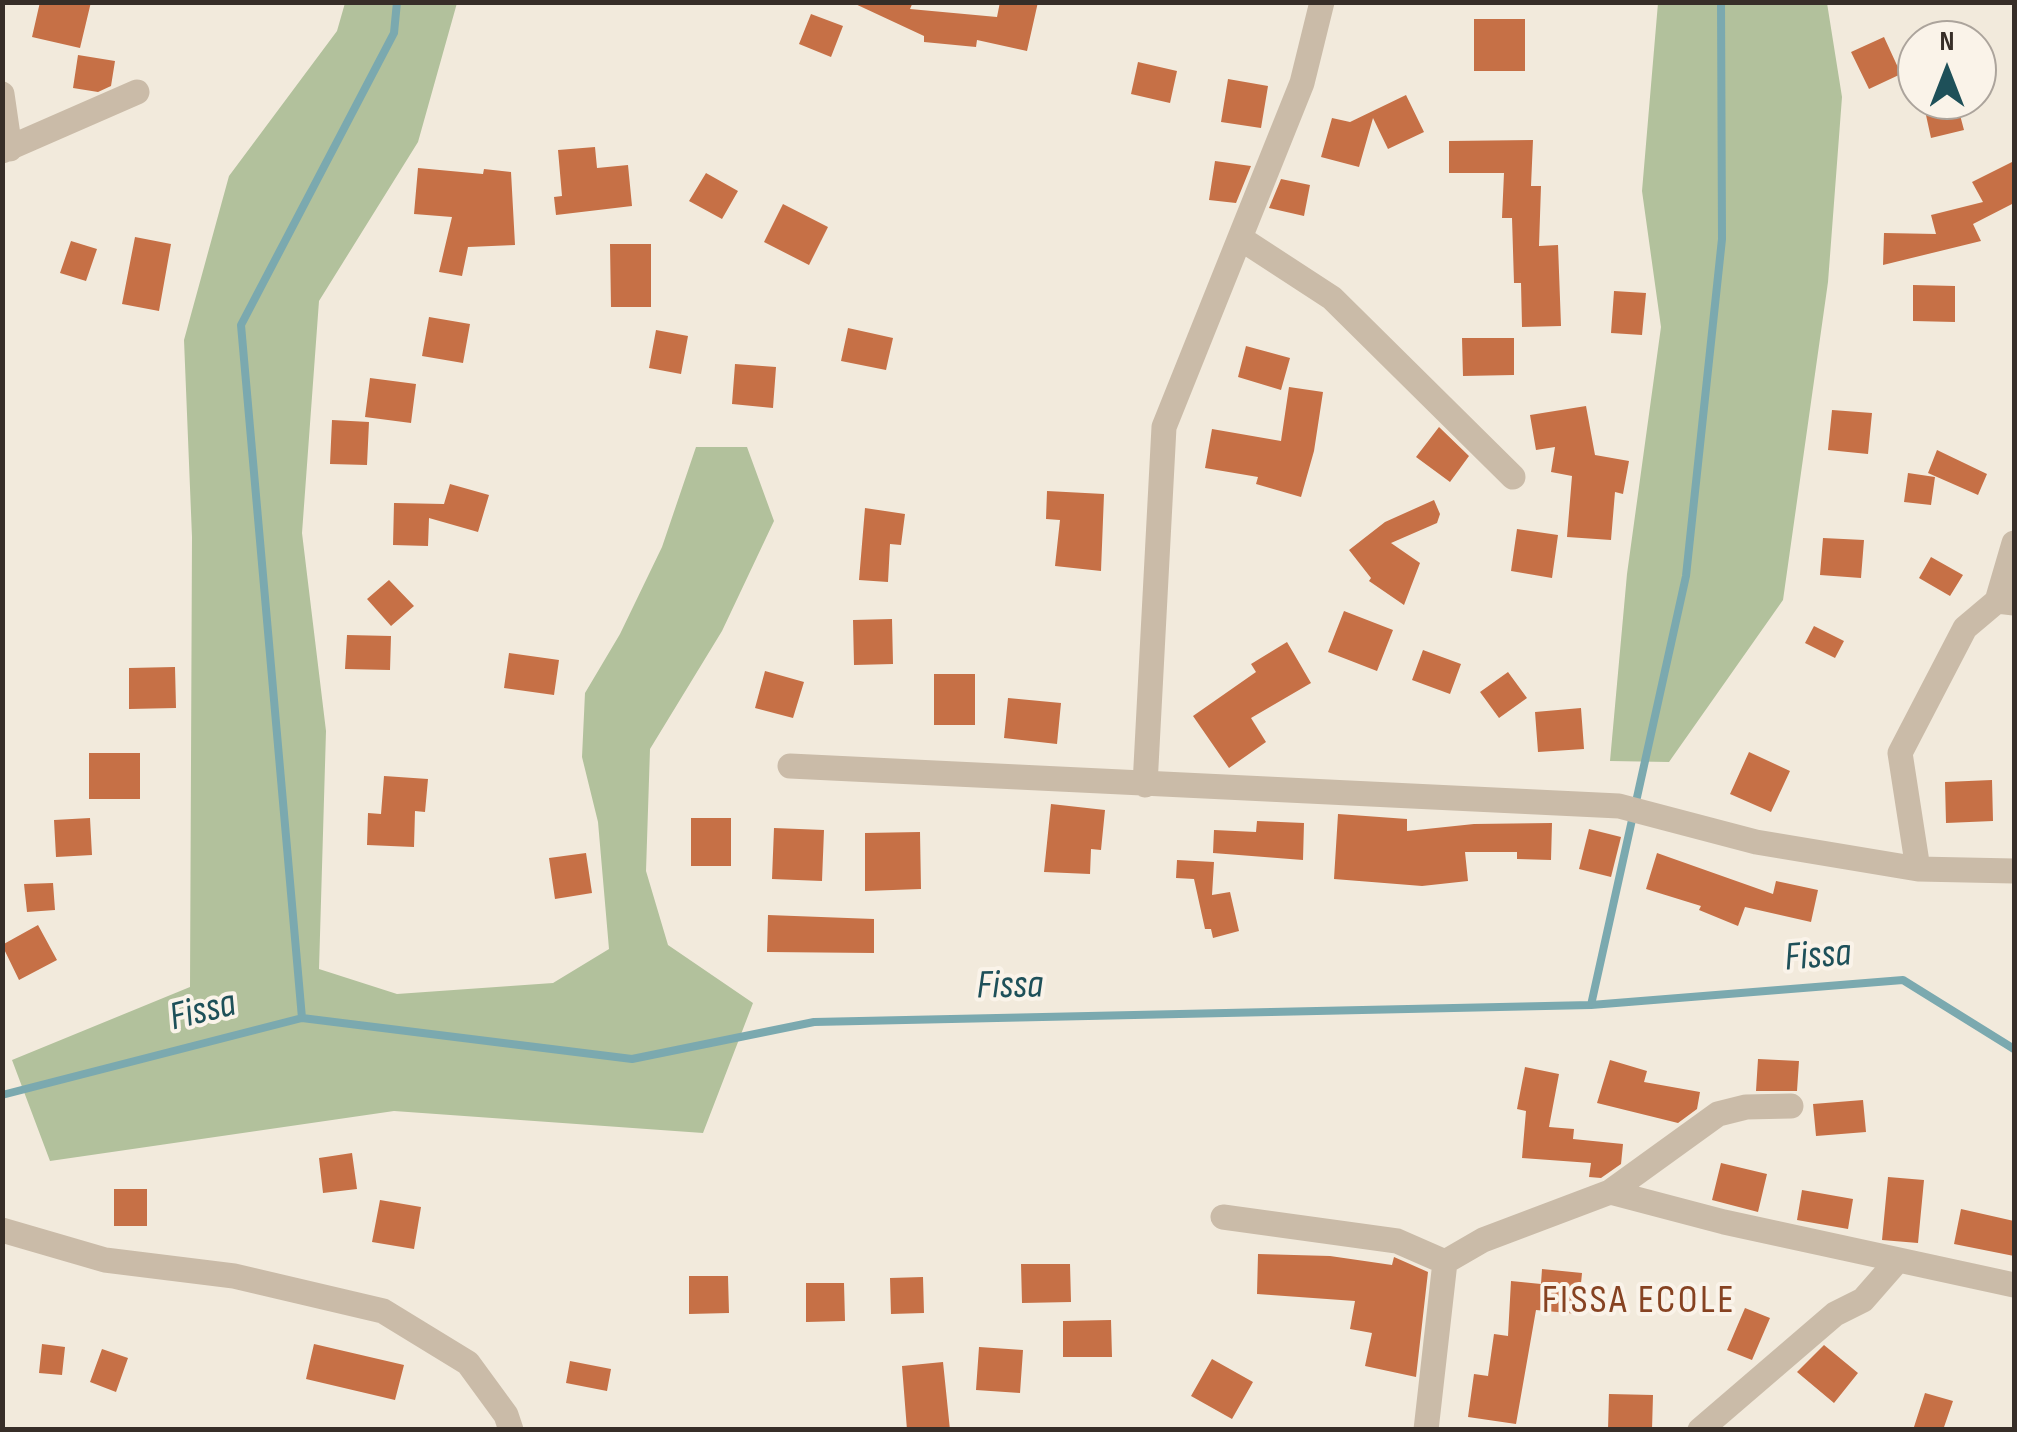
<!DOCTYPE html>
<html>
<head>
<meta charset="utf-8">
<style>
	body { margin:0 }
	#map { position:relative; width:2017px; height:1432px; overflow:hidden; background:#f2eadc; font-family:"Sofia Sans Condensed",sans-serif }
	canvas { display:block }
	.frame { position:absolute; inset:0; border:5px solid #372e28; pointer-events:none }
	.north { position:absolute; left:1897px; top:20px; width:100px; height:100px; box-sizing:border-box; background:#faf3e9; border:2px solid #aca49c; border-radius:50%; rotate:0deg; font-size:28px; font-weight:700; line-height:40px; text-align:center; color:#372e28 }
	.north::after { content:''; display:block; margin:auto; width:35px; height:45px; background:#1e5059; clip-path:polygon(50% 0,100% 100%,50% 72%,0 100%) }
</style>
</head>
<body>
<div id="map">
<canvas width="2017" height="1432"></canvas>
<div class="frame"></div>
<div class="north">N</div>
</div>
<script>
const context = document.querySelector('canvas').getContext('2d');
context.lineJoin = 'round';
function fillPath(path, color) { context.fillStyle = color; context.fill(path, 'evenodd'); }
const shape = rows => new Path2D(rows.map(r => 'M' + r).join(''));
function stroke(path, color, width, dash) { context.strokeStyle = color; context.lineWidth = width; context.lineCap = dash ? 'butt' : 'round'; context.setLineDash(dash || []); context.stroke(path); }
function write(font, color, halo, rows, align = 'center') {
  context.font = font + ' "Sofia Sans Condensed",sans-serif'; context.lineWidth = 8; context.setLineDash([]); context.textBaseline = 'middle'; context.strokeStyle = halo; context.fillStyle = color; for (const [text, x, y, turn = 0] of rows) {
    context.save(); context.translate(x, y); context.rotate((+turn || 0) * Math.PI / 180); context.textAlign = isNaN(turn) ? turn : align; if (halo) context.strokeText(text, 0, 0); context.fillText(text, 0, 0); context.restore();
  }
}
fillPath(shape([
	[345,3,457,3,418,142,319,301,302,533,326,731,319,969,397,994,553,983,609,949,598,822,582,757,585,693,620,634,662,547,696,447,747,447,774,521,722,631,650,749,646,871,668,945,753,1003,703,1133,394,1111,50,1161,12,1060,190,987,192,537,184,340,229,176,337,31],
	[1658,3,1827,3,1842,97,1828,282,1783,600,1669,762,1610,761,1627,574,1661,327,1642,191]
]), '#b2c19c');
stroke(shape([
	[1591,1005,1686,576,1722,239,1721,2],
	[302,1018,241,325,394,33,397,2],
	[2,1095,302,1018,632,1059,814,1022,1591,1005,1903,980,2014,1049]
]), '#7ba9af', 8);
fillPath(shape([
	[40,2,91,2,80,48,32,37],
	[851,2,913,2,910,9,997,17,1000,2,1038,2,1027,51,977,40,976,47,924,42,924,36],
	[811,14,843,26,831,57,799,44],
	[1474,19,1525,19,1525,71,1474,71],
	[1884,37,1901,74,1869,89,1851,52],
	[78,55,115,61,111,86,98,92,73,88],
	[1138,62,1177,71,1170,103,1131,94],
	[1228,79,1268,86,1261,128,1221,122],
	[1406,95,1424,132,1388,149,1373,118,1359,167,1321,157,1332,118,1350,122],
	[1956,100,1964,130,1931,138,1924,106],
	[1533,140,1531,186,1541,186,1539,246,1558,245,1561,326,1522,327,1521,283,1514,283,1512,218,1502,218,1504,173,1449,173,1449,141],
	[595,147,597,168,628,165,632,206,556,215,554,197,562,196,558,150],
	[1215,161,1251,166,1236,203,1209,200],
	[2014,161,2014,203,1973,224,1981,241,1883,265,1884,233,1936,234,1931,215,1983,202,1972,182],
	[418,168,483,174,484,169,511,172,515,245,468,247,462,276,439,272,452,217,414,214],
	[706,173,738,191,722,219,689,201],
	[1281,179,1310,185,1304,216,1269,208],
	[783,204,828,227,809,265,764,242],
	[135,237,171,244,159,311,122,304],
	[71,241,97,249,86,281,60,273],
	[610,244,651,244,651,307,611,307],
	[1913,285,1955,286,1955,322,1913,321],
	[1614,291,1646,293,1642,335,1611,333],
	[429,317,470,324,463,363,422,356],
	[848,328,893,338,886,370,841,361],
	[656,330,688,336,681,374,649,368],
	[1462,338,1514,338,1514,375,1463,376],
	[1246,346,1290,358,1281,390,1238,377],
	[735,364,776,367,773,408,732,404],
	[370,378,416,384,411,423,365,417],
	[1289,387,1323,392,1314,451,1301,497,1256,484,1258,477,1205,468,1212,429,1281,441],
	[1586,406,1595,455,1629,461,1623,494,1615,492,1611,540,1567,537,1572,476,1551,472,1555,447,1536,450,1530,415],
	[1832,410,1872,413,1868,454,1828,450],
	[332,420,369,422,367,465,330,464],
	[1439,427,1469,456,1450,482,1416,457],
	[1937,450,1987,474,1978,495,1928,473],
	[1908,473,1935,477,1931,505,1904,502],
	[450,484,489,495,478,532,429,518,428,546,393,545,394,503,444,504],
	[1047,491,1104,494,1101,571,1055,566,1060,520,1046,519],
	[1434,500,1440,514,1437,523,1391,543,1420,563,1404,605,1369,581,1371,578,1349,550,1385,522],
	[865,508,905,514,901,545,890,544,888,582,859,580],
	[1517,529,1558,535,1552,578,1511,571],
	[1823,538,1864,540,1861,578,1820,575],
	[1931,557,1963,575,1950,596,1919,578],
	[389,580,414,606,391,626,367,599],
	[1344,611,1393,630,1377,671,1328,652],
	[892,619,893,664,854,665,853,620],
	[1814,626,1844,641,1835,658,1805,643],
	[347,635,391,636,390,670,345,669],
	[1287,642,1311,683,1251,718,1266,742,1229,768,1193,716,1256,672,1251,664],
	[1423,650,1461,664,1450,694,1412,680],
	[509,653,559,660,554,695,504,688],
	[175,667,176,708,129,709,129,668],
	[765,671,804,682,793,718,755,708],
	[1508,672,1527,698,1499,718,1480,692],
	[934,674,975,674,975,725,934,725],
	[1008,698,1061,703,1057,744,1004,738],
	[1581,708,1584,749,1538,752,1535,712],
	[1749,752,1790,771,1771,812,1730,794],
	[89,753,140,753,140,799,89,799],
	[384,776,428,779,425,812,415,811,414,847,367,845,368,813,381,814],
	[1992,780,1993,821,1946,823,1945,782],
	[1051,804,1105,810,1101,850,1091,849,1090,874,1044,872],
	[1338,814,1407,819,1407,831,1474,824,1552,823,1551,860,1517,859,1517,852,1465,852,1468,881,1422,886,1334,879],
	[90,818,92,855,56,857,54,820],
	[691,818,731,818,731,866,691,866],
	[1257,821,1304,823,1303,860,1213,853,1214,830,1256,832],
	[774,828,824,830,822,881,772,879],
	[1589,829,1621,837,1611,877,1579,869],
	[920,832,921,889,865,891,865,833],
	[586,853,592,893,555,899,549,858],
	[1657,853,1773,894,1776,881,1818,890,1811,922,1745,907,1738,926,1699,910,1701,906,1646,889],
	[1177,860,1214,862,1212,895,1230,892,1239,931,1213,938,1211,929,1205,929,1194,879,1176,878],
	[53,883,55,910,27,912,24,884],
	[768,915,874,919,874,953,767,952],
	[38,925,57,960,19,980,2,945],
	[1758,1059,1799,1061,1797,1091,1756,1091],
	[1610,1060,1647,1071,1644,1082,1700,1092,1697,1109,1678,1123,1597,1103],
	[1525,1067,1559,1074,1549,1127,1574,1129,1573,1139,1623,1144,1621,1164,1601,1178,1589,1177,1591,1163,1522,1158,1526,1111,1517,1109],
	[1863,1100,1866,1132,1816,1136,1813,1104],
	[352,1153,357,1189,323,1193,319,1158],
	[1721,1163,1767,1174,1758,1212,1712,1200],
	[1888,1177,1924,1180,1918,1243,1882,1240],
	[114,1189,147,1189,147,1226,114,1226],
	[1802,1190,1853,1199,1848,1229,1797,1220],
	[380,1200,421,1207,414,1249,372,1242],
	[1961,1209,2014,1221,2014,1256,1954,1244],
	[1258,1254,1330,1256,1392,1265,1394,1257,1428,1272,1416,1377,1365,1366,1372,1333,1350,1329,1355,1301,1257,1294],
	[1021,1264,1070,1264,1071,1302,1022,1303],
	[1542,1269,1582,1273,1578,1314,1536,1310,1516,1424,1468,1417,1474,1374,1488,1376,1494,1334,1508,1336,1511,1281,1541,1284],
	[689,1276,728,1276,729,1313,689,1314],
	[923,1277,924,1313,891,1314,890,1278],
	[806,1283,844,1283,845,1321,806,1322],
	[1745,1308,1770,1318,1752,1360,1727,1350],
	[1111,1320,1112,1357,1063,1357,1063,1321],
	[42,1344,65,1347,62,1375,39,1373],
	[314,1344,404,1365,395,1400,306,1379],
	[1824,1345,1858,1373,1834,1403,1797,1372],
	[979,1347,1023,1350,1020,1393,976,1390],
	[102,1349,128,1358,116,1392,90,1382],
	[1212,1359,1253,1382,1232,1419,1191,1396],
	[570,1361,611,1369,607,1391,566,1383],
	[943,1362,950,1430,907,1430,902,1366],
	[1925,1393,1953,1401,1943,1430,1913,1430],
	[1609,1394,1653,1395,1652,1430,1608,1430]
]), '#c67046');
stroke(shape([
	[2,94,10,149],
	[2,151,137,92],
	[1240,238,1332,298,1513,477],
	[1997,601,2014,543],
	[790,766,1619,806,1756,842,1918,869,2014,871],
	[1145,785,1164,427,1302,83,1322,2],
	[1918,869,1900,753,1965,628,1997,601,2014,603],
	[1610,1192,1724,1222,2014,1285],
	[1223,1217,1397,1241,1445,1262],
	[2,1230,105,1260,234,1276,383,1311,468,1363,506,1415,511,1430],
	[1426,1430,1445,1262,1483,1240,1610,1192,1718,1114,1746,1107,1791,1106],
	[1700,1430,1835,1314,1863,1300,1898,1260]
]), '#cabba8', 25);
write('italic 40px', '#1e5059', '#faf3e9', [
	["Fissa",1818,957,-5],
	["Fissa",1010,987,-1],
	["Fissa",203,1012,-14]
]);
context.letterSpacing = '2.5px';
write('40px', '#864221', '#faf3e9', [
	["FISSA ECOLE",1639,1302]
]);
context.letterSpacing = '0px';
</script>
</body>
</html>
